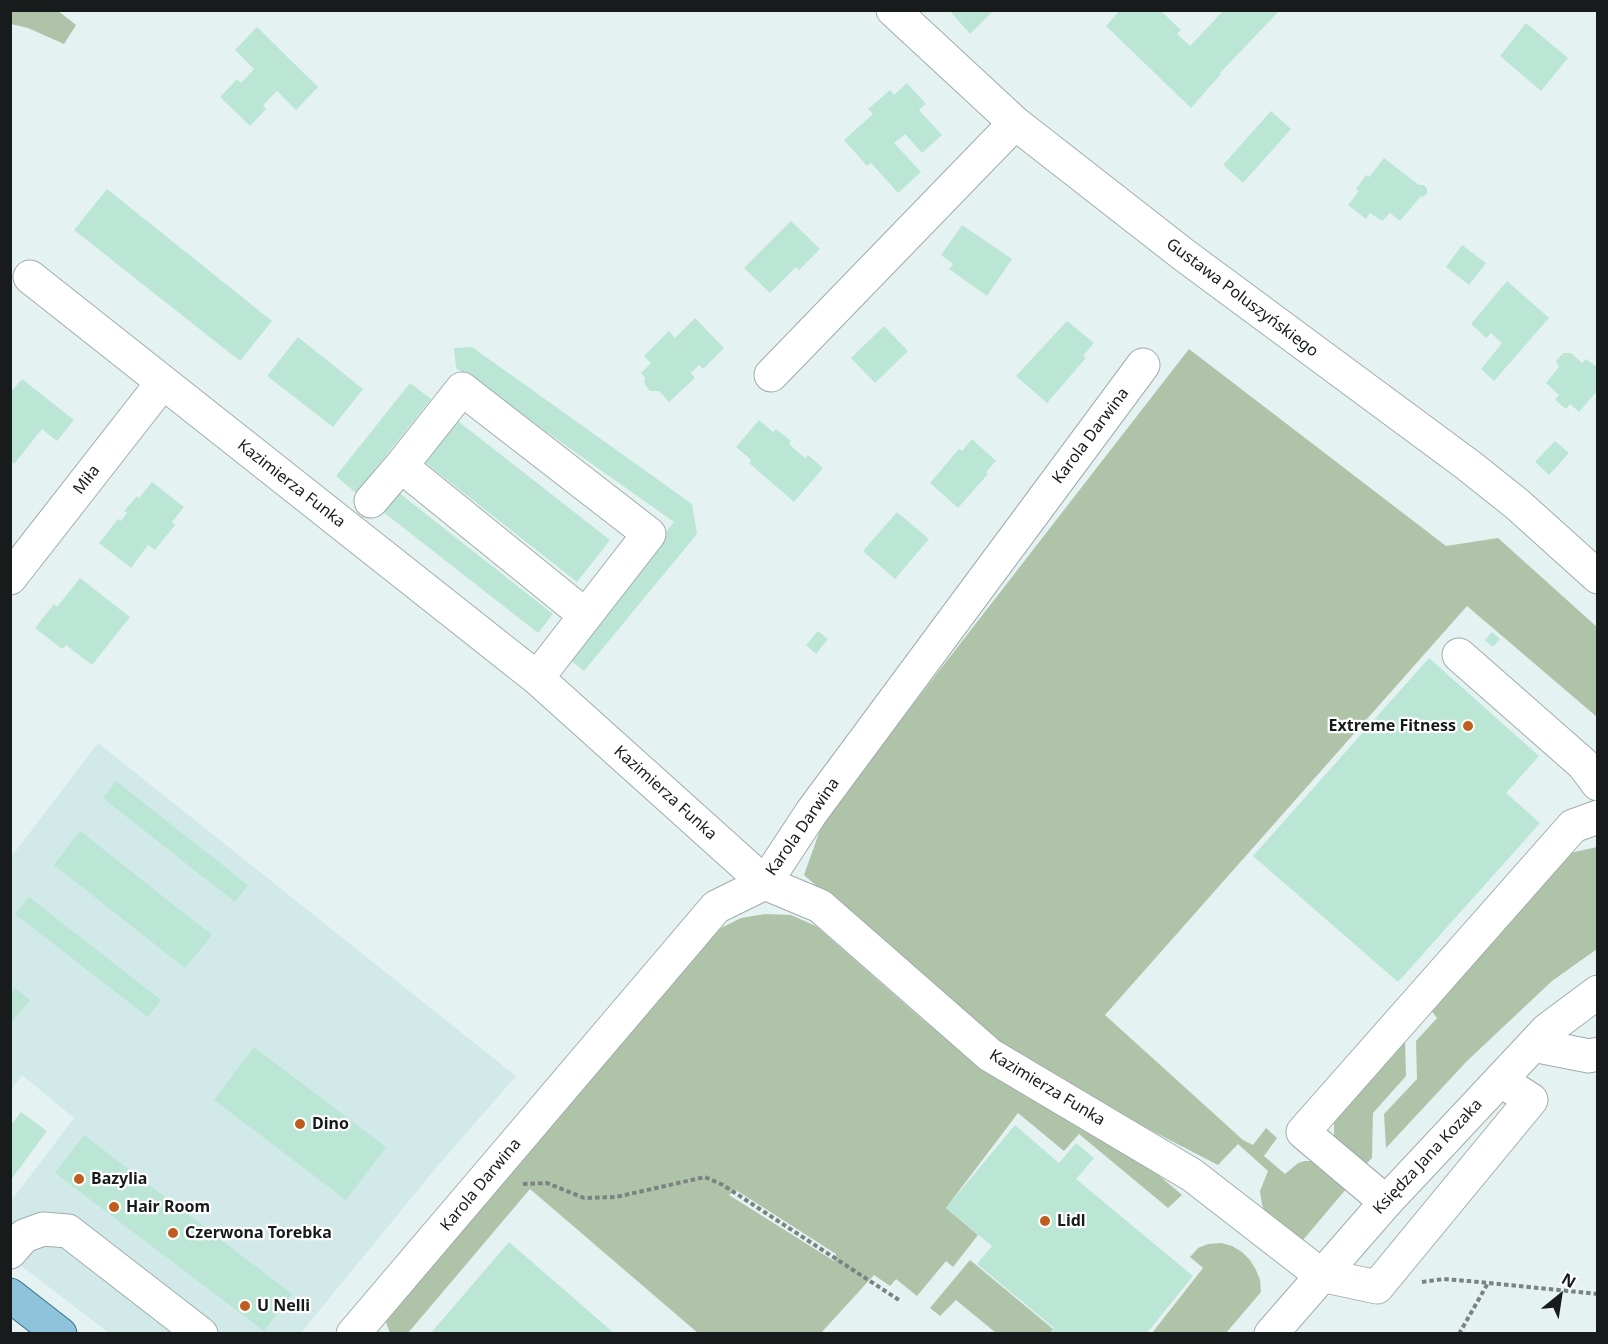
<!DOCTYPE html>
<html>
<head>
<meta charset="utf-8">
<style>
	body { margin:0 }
	#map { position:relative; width:1608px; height:1344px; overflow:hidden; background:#e5f2f2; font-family:"Noto Sans",sans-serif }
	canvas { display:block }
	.frame { position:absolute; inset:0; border:12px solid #171b1c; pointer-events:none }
	.north { position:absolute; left:1530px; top:1266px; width:60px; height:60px; -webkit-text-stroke:4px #fff; paint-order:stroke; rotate:30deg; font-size:16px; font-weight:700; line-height:24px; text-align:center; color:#171b1c }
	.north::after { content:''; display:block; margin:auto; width:21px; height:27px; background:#171b1c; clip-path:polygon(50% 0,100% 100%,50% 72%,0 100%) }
</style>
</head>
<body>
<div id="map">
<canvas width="1608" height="1344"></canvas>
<div class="frame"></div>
<div class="north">N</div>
</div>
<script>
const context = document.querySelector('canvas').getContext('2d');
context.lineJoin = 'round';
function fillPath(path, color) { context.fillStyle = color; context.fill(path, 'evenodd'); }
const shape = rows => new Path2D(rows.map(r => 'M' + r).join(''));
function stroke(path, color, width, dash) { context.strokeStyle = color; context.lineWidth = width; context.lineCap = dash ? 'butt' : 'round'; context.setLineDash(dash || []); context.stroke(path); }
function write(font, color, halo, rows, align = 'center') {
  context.font = font + ' "Noto Sans",sans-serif'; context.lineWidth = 4.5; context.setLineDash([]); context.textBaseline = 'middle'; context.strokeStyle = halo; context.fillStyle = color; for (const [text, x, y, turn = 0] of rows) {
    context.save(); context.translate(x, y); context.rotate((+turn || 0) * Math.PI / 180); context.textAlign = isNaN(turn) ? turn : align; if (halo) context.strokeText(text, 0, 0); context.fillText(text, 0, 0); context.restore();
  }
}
fillPath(shape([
	[98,743,516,1076,436,1168,300,1334,109,1333,11,1258,11,1201,74,1118,22,1075,11,1090,11,857]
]), '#d2e9ea');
fillPath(shape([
	[57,10,76,25,64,44,28,28,11,24,11,11],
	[1189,349,1446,546,1498,538,1597,627,1597,717,1467,606,1105,1015,1243,1140,1253,1145,1266,1128,1277,1138,1264,1156,1285,1174,1298,1163,1305,1161,1314,1161,1347,1188,1303,1240,1291,1236,1267,1215,1262,1205,1260,1191,1268,1171,1238,1144,1218,1165,1013,1059,804,875,824,819],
	[1597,847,1597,949,1552,981,1467,1061,1386,1148,1384,1114,1417,1079,1416,1041,1437,1018,1430,1009,1570,853],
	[765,914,791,915,816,926,923,1020,981,1066,1114,1137,1182,1195,1168,1208,1079,1134,1064,1151,1018,1113,946,1208,978,1235,953,1267,946,1261,917,1296,896,1279,890,1286,874,1275,821,1333,699,1334,530,1189,408,1333,390,1333,385,1320,719,929,741,918],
	[736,1190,836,1254,834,1261,729,1195],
	[1405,1039,1406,1076,1373,1113,1372,1158,1364,1166,1334,1138,1334,1121],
	[1221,1243,1232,1246,1242,1252,1250,1260,1256,1270,1260,1280,1261,1292,1226,1333,1152,1333,1203,1268,1190,1257,1198,1248,1208,1244],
	[970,1260,1053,1329,1050,1333,996,1333,956,1300,940,1316,930,1308]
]), '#afc3a9');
fillPath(shape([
	[949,10,994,10,970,34],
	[1120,10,1160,10,1181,30,1177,34,1190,46,1224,10,1280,10,1220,73,1221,74,1191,108,1106,26],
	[1526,23,1568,58,1541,91,1500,56],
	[257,27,318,87,296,110,277,91,263,105,266,109,250,126,220,97,237,79,241,83,254,69,235,50],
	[907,83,926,104,919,110,942,135,922,153,905,134,894,143,921,172,898,193,871,163,867,166,844,140,873,114,868,109,890,90,894,95],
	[1271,111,1291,129,1243,183,1223,165],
	[1384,158,1419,185,1424,185,1427,189,1427,193,1424,197,1421,196,1400,221,1390,213,1382,221,1370,213,1366,219,1348,205,1359,191,1356,189,1366,175,1369,177],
	[107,189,272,321,240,361,74,230],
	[791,221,820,249,799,270,796,267,770,293,744,268],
	[962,225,1012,259,987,296,949,269,953,264,941,255],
	[1462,245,1486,263,1469,285,1446,267],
	[1507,281,1549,318,1494,381,1481,369,1502,343,1491,333,1486,338,1471,324],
	[695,318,724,348,703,369,699,365,691,373,695,378,669,402,659,391,650,391,646,386,644,381,645,378,641,373,651,363,644,356,669,331,675,338],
	[1067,321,1094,343,1083,356,1086,358,1047,403,1016,376],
	[884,326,908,351,875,383,851,358],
	[298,337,363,389,333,427,267,376],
	[472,347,692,504,697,534,584,671,565,656,674,522,456,368,454,348],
	[1563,353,1571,353,1582,363,1586,359,1598,368,1598,390,1579,412,1570,404,1566,409,1555,400,1559,395,1546,383,1559,367,1556,361],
	[22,379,74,420,57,441,42,429,14,464,10,461,10,393],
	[410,383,431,399,356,493,336,476],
	[454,418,610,540,577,582,422,460],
	[759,420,773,432,776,429,791,441,789,444,805,458,808,455,823,468,794,502,749,463,751,460,736,447],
	[972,439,996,461,986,472,988,474,958,508,930,483,959,449,962,451],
	[1555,441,1569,453,1549,475,1535,462],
	[152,482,184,507,172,522,175,525,155,550,148,545,131,568,99,543,118,519,121,521,127,513,124,511,137,496,139,498],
	[398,492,553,614,538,633,382,511],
	[897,512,929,539,895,579,863,551],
	[80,578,130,617,92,665,66,645,62,649,35,628,54,604,57,607],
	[818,631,828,639,816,654,806,645],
	[1492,632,1500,639,1493,647,1485,640],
	[1429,658,1539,756,1506,793,1540,823,1398,982,1253,856],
	[116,781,248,885,235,902,103,798],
	[80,831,212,935,185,968,54,865],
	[29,897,161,1000,148,1017,15,914],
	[15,988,30,1000,10,1024,10,994],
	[254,1047,386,1147,346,1200,214,1100],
	[21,1112,47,1131,10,1181,10,1126],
	[1015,1125,1059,1163,1076,1143,1094,1158,1076,1179,1193,1276,1146,1334,1050,1334,1054,1328,977,1264,992,1246,946,1208],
	[84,1135,292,1294,264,1331,55,1173],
	[509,1242,615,1334,430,1334]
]), '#bbe6d5');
const minor = shape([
	[893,10,1015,123,1184,255,1468,465,1517,504,1598,577],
	[30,277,537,678,765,883,820,906,990,1055,1192,1175,1321,1275,1377,1287,1531,1100,1500,1080],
	[771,375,1015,123],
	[401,466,585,615],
	[371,501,401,466,462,389,649,534,537,678],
	[10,578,163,382],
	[1459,655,1583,764,1598,784],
	[1533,1045,1589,1056,1598,1054],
	[1386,1202,1303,1132,1573,826,1598,817],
	[10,1252,24,1236,43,1229,68,1231,201,1334],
	[353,1334,716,907,765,883,811,813,1143,365],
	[1271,1334,1386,1202,1547,1030,1598,992]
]);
const major = shape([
	[10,1295,60,1334]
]);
stroke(minor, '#a0acac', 35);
stroke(major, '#326f89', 35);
stroke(shape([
	[523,1184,547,1183,584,1198,616,1197,705,1177,723,1185,899,1300],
	[1422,1282,1444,1279,1468,1281,1598,1294],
	[1459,1334,1488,1283]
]), '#7a8282', 4, [4.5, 3]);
stroke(minor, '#fff', 33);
stroke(major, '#8dc4db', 33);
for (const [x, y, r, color] of [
	[1468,726,6,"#bf5d20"],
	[300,1124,6,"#bf5d20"],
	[79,1179,6,"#bf5d20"],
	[114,1207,6,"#bf5d20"],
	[1045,1221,6,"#bf5d20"],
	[173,1233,6,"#bf5d20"],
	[245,1306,6,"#bf5d20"]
]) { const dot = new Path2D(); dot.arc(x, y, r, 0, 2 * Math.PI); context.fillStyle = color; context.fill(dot); stroke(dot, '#fff', 2); }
write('16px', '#171b1c', '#fff', [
	["Gustawa Poluszyńskiego",1242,298,37],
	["Karola Darwina",1091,436,-53],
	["Miła",87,480,-52],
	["Kazimierza Funka",291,484,38],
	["Kazimierza Funka",665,793,42],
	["Karola Darwina",803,827,-55],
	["Kazimierza Funka",1047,1088,31],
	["Księdza Jana Kozaka",1428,1157,-47],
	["Karola Darwina",481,1185,-50]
]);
write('bold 16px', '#171b1c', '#fff', [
	["Extreme Fitness",1456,726,"right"],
	["Dino",312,1124],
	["Bazylia",91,1179],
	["Hair Room",126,1207],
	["Lidl",1057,1221],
	["Czerwona Torebka",185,1233],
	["U Nelli",257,1306]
], 'left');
</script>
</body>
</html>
